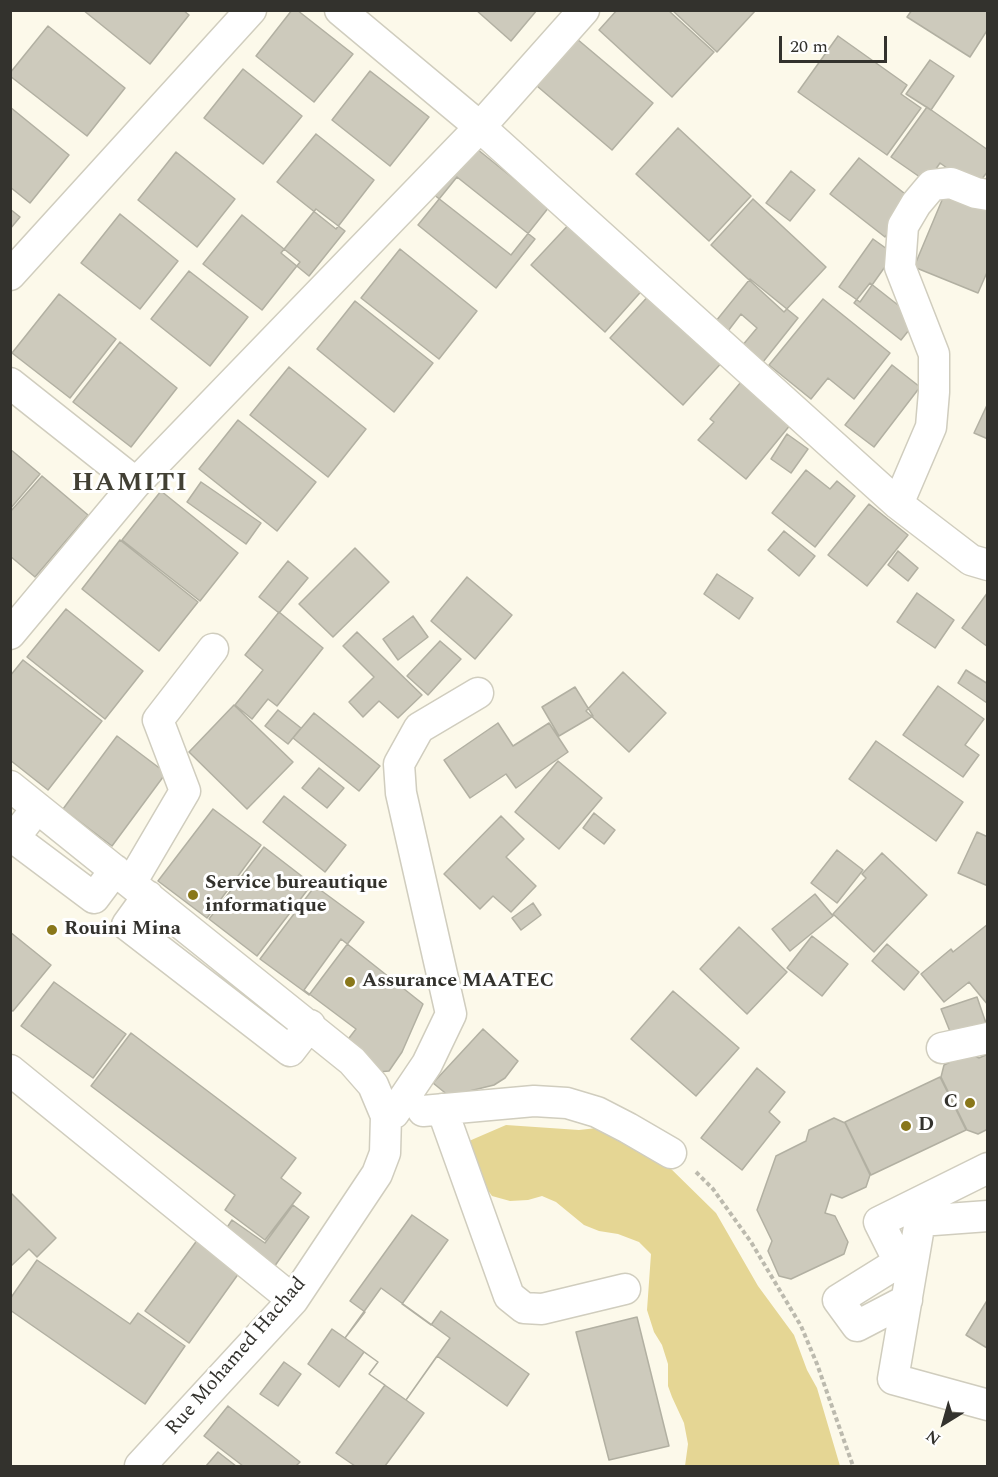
<!DOCTYPE html>
<html>
<head>
<meta charset="utf-8">
<style>
	body { margin:0 }
	#map { position:relative; width:998px; height:1477px; overflow:hidden; background:#fcf9ea; font-family:Spectral,serif }
	canvas { display:block }
	.frame { position:absolute; inset:0; border:12px solid #33322d; pointer-events:none }
	.north { position:absolute; left:914px; top:1393px; width:60px; height:60px; -webkit-text-stroke:4px #fff; paint-order:stroke; rotate:217deg; font-size:16px; font-weight:700; line-height:24px; text-align:center; color:#33322d }
	.north::after { content:''; display:block; margin:auto; width:21px; height:27px; background:#33322d; clip-path:polygon(50% 0,100% 100%,50% 72%,0 100%) }
	.scale { position:absolute; left:779px; top:36px; width:108px; height:27px; box-sizing:border-box; border:3px solid #33322d; border-top:0; padding-left:8px; font-size:18px; line-height:21px; white-space:nowrap; color:#33322d; -webkit-text-stroke:4px #fff; paint-order:stroke }
</style>
</head>
<body>
<div id="map">
<canvas width="998" height="1477"></canvas>
<div class="frame"></div>
<div class="north">N</div>
<div class="scale">20 m</div>
</div>
<script>
const context = document.querySelector('canvas').getContext('2d');
context.lineJoin = 'round';
function fillPath(path, color) { context.fillStyle = color; context.fill(path, 'evenodd'); }
const shape = rows => new Path2D(rows.map(r => 'M' + r).join(''));
function stroke(path, color, width, dash) { context.strokeStyle = color; context.lineWidth = width; context.lineCap = dash ? 'butt' : 'round'; context.setLineDash(dash || []); context.stroke(path); }
function write(font, color, halo, rows, align = 'center') {
  context.font = font + ' Spectral,serif'; context.lineWidth = 6; context.setLineDash([]); context.textBaseline = 'middle'; context.strokeStyle = halo; context.fillStyle = color; for (const [text, x, y, turn = 0] of rows) {
    context.save(); context.translate(x, y); context.rotate((+turn || 0) * Math.PI / 180); context.textAlign = isNaN(turn) ? turn : align; if (halo) context.strokeText(text, 0, 0); context.fillText(text, 0, 0); context.restore();
  }
}
fillPath(shape([
	[506,1125,579,1130,597,1128,664,1162,716,1213,758,1286,794,1335,807,1370,817,1388,840,1466,685,1466,688,1444,684,1423,672,1397,668,1386,668,1364,662,1345,654,1332,647,1310,651,1254,639,1242,618,1234,599,1231,584,1225,556,1202,542,1196,528,1200,510,1201,492,1196,482,1182,469,1141]
]), '#e5d694');
const building = shape([
	[83,10,183,10,189,15,150,64,83,10],
	[292,10,297,10,353,54,314,102,256,56,292,10],
	[476,10,537,10,511,41,476,10],
	[617,10,668,10,714,52,672,97,599,30,617,10],
	[672,10,756,10,717,52,672,10],
	[912,10,988,10,988,29,970,57,907,17,912,10],
	[48,26,125,88,87,136,10,76,10,73,48,26],
	[838,36,907,85,901,94,921,108,887,155,798,92,838,36],
	[577,39,653,103,612,150,537,86,577,39],
	[930,60,954,76,931,110,906,94,930,60],
	[243,69,302,116,263,164,204,118,243,69],
	[370,71,429,117,390,166,332,120,370,71],
	[10,107,69,155,30,203,10,187,10,107],
	[927,107,988,150,988,171,975,188,940,163,927,182,891,157,927,107],
	[678,128,751,196,709,241,636,174,678,128],
	[316,134,374,180,336,229,277,182,316,134],
	[472,145,549,207,511,255,433,194,472,145],
	[176,152,235,199,197,247,138,200,176,152],
	[859,158,913,200,885,237,830,194,859,158],
	[791,171,815,190,790,221,766,203,791,171],
	[457,177,535,239,496,288,418,225,457,177],
	[945,193,988,211,988,270,978,293,914,267,945,193],
	[753,199,826,267,784,312,711,245,753,199],
	[10,209,20,217,10,229,10,209],
	[316,209,345,231,309,276,281,253,316,209],
	[120,214,178,261,140,309,81,263,120,214],
	[242,215,300,262,262,310,203,264,242,215],
	[573,220,646,286,605,332,531,265,573,220],
	[873,239,894,254,860,302,839,287,873,239],
	[400,249,477,311,439,359,361,298,400,249],
	[189,271,248,317,210,366,151,319,189,271],
	[750,279,798,318,763,362,742,346,757,328,741,314,728,331,716,321,750,279],
	[870,283,917,320,901,340,854,303,870,283],
	[652,292,725,359,683,405,610,338,652,292],
	[59,294,116,339,70,398,12,353,59,294],
	[823,299,890,353,854,399,828,378,811,399,769,365,823,299],
	[355,301,433,363,394,412,317,349,355,301],
	[120,342,177,388,131,447,73,402,120,342],
	[892,365,920,387,874,447,845,425,892,365],
	[289,367,366,429,328,477,250,415,289,367],
	[741,382,791,424,746,479,698,440,714,422,710,419,741,382],
	[988,403,988,439,974,433,988,403],
	[238,420,316,482,277,531,199,469,238,420],
	[787,434,808,449,791,473,771,459,787,434],
	[10,449,40,474,10,509,10,449],
	[806,470,830,489,837,481,855,496,815,547,772,513,806,470],
	[42,476,88,515,35,577,10,556,10,512,42,476],
	[201,482,261,523,246,544,187,502,201,482],
	[161,491,238,553,200,601,122,540,161,491],
	[869,504,908,535,867,586,828,555,869,504],
	[784,531,815,556,799,576,768,550,784,531],
	[120,540,198,602,159,651,82,589,120,540],
	[355,548,389,582,333,637,299,604,355,548],
	[898,551,918,568,908,581,888,565,898,551],
	[288,561,308,578,279,613,259,597,288,561],
	[717,574,753,598,739,619,704,594,717,574],
	[467,577,512,615,475,659,431,621,467,577],
	[988,592,988,647,962,628,988,592],
	[917,593,954,620,935,648,897,622,917,593],
	[66,609,143,671,105,719,27,657,66,609],
	[279,612,323,648,277,706,268,699,252,719,235,705,263,670,245,655,279,612],
	[413,616,428,637,398,660,383,639,413,616],
	[357,632,422,695,398,718,379,701,363,717,349,702,374,677,343,646,357,632],
	[440,641,461,659,428,695,407,676,440,641],
	[23,660,102,721,48,790,10,760,10,676,23,660],
	[966,670,988,684,987,703,958,683,966,670],
	[623,672,666,713,629,752,586,711,623,672],
	[938,686,984,719,965,745,979,755,963,777,903,735,938,686],
	[575,687,593,716,559,736,542,707,575,687],
	[234,705,293,762,247,809,189,752,234,705],
	[278,710,301,728,288,744,265,726,278,710],
	[314,713,380,766,359,791,293,738,314,713],
	[498,723,513,746,549,723,568,752,516,788,506,774,470,798,444,760,498,723],
	[117,736,166,773,112,846,63,809,117,736],
	[876,741,963,802,936,841,849,779,876,741],
	[558,761,602,798,559,849,515,812,558,761],
	[319,768,344,788,327,808,302,788,319,768],
	[284,796,346,845,325,872,263,822,284,796],
	[213,809,261,845,207,918,158,881,213,809],
	[594,813,615,830,604,844,583,828,594,813],
	[501,816,524,839,506,857,536,886,511,912,493,896,480,909,444,874,501,816],
	[977,832,988,837,988,886,958,873,977,832],
	[264,847,312,884,257,956,209,919,264,847],
	[837,850,863,870,837,903,811,883,837,850],
	[882,853,927,895,874,952,833,914,866,878,862,874,882,853],
	[315,886,364,922,309,995,260,959,315,886],
	[815,894,833,916,790,951,772,929,815,894],
	[533,903,541,915,521,930,512,918,533,903],
	[988,924,988,1005,969,982,944,1002,921,974,951,949,953,952,988,924],
	[739,927,787,972,747,1014,700,969,739,927],
	[10,932,51,965,13,1011,10,1010,10,932],
	[812,936,848,964,822,996,787,968,812,936],
	[341,939,423,1004,402,1052,389,1071,366,1073,339,1051,356,1029,304,990,341,939],
	[887,944,919,972,904,990,872,961,887,944],
	[54,982,126,1034,93,1078,21,1026,54,982],
	[673,991,739,1048,696,1096,631,1039,673,991],
	[977,997,987,1026,953,1039,941,1009,977,997],
	[483,1029,518,1061,505,1078,494,1085,449,1096,433,1083,483,1029],
	[131,1033,296,1158,281,1178,301,1193,265,1240,225,1210,235,1195,91,1086,131,1033],
	[969,1053,979,1058,988,1054,988,1129,978,1134,967,1130,941,1077,944,1065,969,1053],
	[757,1068,785,1092,769,1112,780,1122,742,1170,701,1138,757,1068],
	[940,1077,966,1130,871,1175,845,1122,940,1077],
	[834,1118,845,1123,870,1175,866,1187,842,1198,831,1194,825,1213,835,1216,848,1242,844,1254,791,1279,779,1276,768,1251,772,1241,757,1210,776,1156,806,1141,809,1130,834,1118],
	[10,1192,56,1238,37,1257,29,1249,10,1267,10,1192],
	[293,1205,309,1217,272,1270,222,1235,232,1220,265,1243,293,1205],
	[412,1215,448,1240,402,1304,431,1325,441,1311,529,1374,507,1406,437,1356,406,1400,424,1413,385,1466,355,1466,336,1453,385,1385,369,1374,378,1362,364,1352,339,1387,308,1364,332,1329,345,1338,365,1312,350,1301,412,1215],
	[201,1235,244,1266,189,1343,145,1311,201,1235],
	[37,1260,130,1324,138,1313,185,1346,145,1404,10,1310,10,1299,37,1260],
	[381,1288,450,1338,406,1400,369,1374,378,1362,345,1338,381,1288],
	[988,1299,988,1348,987,1348,966,1335,988,1299],
	[637,1317,669,1446,609,1460,576,1332,637,1317],
	[284,1362,301,1374,278,1406,260,1394,284,1362],
	[228,1406,300,1462,296,1466,243,1466,204,1436,228,1406],
	[218,1452,236,1466,206,1466,218,1452]
]);
fillPath(building, '#cdcabc');
stroke(building, '#b2b0a2', 1.5);
const street = shape([
	[340,10,480,127,898,504,971,560,988,565],
	[10,275,251,10],
	[10,383,136,483],
	[898,504,931,427,934,392,934,354,900,267,903,226,916,204,932,185,951,183,976,193,988,195],
	[10,634,136,483,480,127,584,10],
	[10,786,352,1061,373,1085,386,1116,385,1153,377,1174,293,1300,140,1466],
	[37,808,14,838,94,898,115,870],
	[131,883,185,791,158,720,213,649],
	[148,896,127,925,290,1051,310,1025],
	[942,1048,988,1038],
	[10,1070,293,1300],
	[442,1109,509,1296,524,1308,542,1309,625,1289],
	[423,1111,534,1101,567,1103,597,1112,628,1128,671,1153],
	[394,1113,427,1064,451,1014,401,793,399,764,419,728,478,693],
	[988,1216,920,1221,893,1379,988,1405],
	[907,1300,857,1326,838,1300,899,1262,879,1222,988,1168]
]);
stroke(street, '#d0cdbe', 33);
stroke(shape([
	[696,1172,713,1189,751,1242,801,1326,817,1364,853,1466]
]), '#bcbaae', 4, [4.5, 3]);
stroke(street, '#fff', 30);
for (const [x, y, r, color] of [
	[193,895,6,"#89771a"],
	[52,930,6,"#89771a"],
	[350,982,6,"#89771a"],
	[970,1103,6,"#89771a"],
	[906,1126,6,"#89771a"]
]) { const dot = new Path2D(); dot.arc(x, y, r, 0, 2 * Math.PI); context.fillStyle = color; context.fill(dot); stroke(dot, '#fff', 2); }
write('bold 20px', '#33322d', '#fff', [
	["Service bureautique",205,884],
	["informatique",205,907],
	["Rouini Mina",64,930],
	["Assurance MAATEC",362,982],
	["C",958,1103,"right"],
	["D",918,1126]
], 'left');
write('20px', '#33322d', '#fff', [
	["Rue Mohamed Hachad",237,1357,-49]
]);
context.letterSpacing = '1.5px';
write('bold 26px', '#424034', '#fff', [
	["HAMITI",130,485]
]);
context.letterSpacing = '0px';
</script>
</body>
</html>
